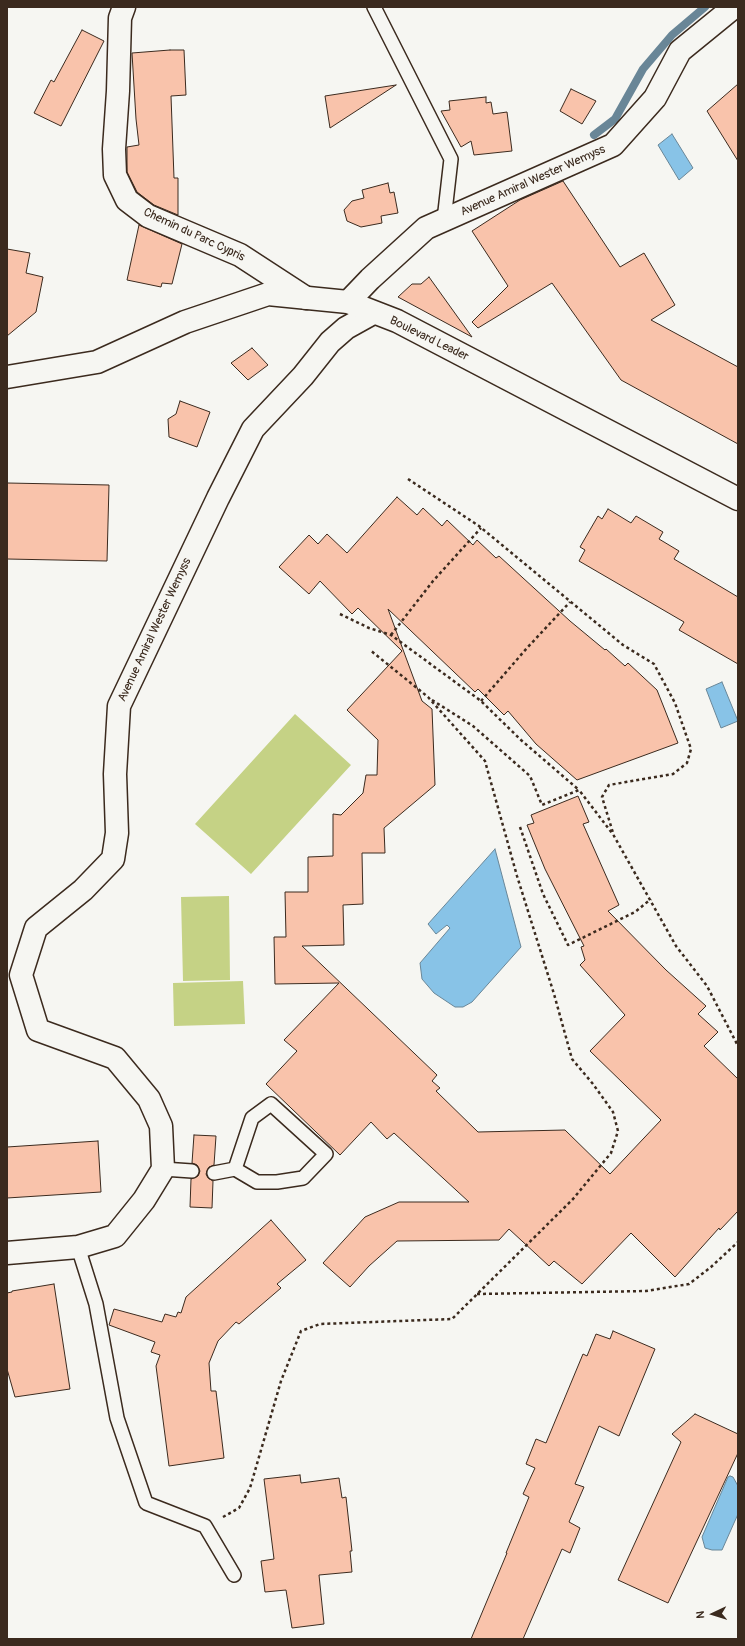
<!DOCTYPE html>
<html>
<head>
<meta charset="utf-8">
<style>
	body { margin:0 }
	#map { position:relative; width:745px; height:1646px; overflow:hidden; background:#f6f6f2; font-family:Pangolin,sans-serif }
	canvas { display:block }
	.frame { position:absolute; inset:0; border:8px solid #3b2a1e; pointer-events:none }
	.north { position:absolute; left:693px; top:1594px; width:40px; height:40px; -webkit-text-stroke:3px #f6f6f2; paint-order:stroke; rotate:266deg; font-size:11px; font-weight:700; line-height:16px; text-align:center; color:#3b2a1e }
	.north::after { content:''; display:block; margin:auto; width:14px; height:18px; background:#3b2a1e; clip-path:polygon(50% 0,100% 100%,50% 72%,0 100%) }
</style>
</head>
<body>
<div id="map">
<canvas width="745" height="1646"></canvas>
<div class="frame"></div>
<div class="north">N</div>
</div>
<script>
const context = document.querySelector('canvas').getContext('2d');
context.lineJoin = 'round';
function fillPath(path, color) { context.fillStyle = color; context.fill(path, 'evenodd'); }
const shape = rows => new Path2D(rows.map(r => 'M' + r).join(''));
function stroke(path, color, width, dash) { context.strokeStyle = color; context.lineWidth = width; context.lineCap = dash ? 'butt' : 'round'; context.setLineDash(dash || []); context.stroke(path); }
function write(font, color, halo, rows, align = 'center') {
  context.font = font + ' Pangolin,sans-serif'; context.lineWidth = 3.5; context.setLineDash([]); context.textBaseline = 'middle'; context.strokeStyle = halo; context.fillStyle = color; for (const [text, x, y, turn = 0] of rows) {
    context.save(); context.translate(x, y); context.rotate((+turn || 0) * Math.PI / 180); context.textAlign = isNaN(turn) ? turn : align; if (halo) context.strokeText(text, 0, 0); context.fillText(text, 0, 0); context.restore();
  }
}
fillPath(shape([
	[295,714,351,765,251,874,195,824],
	[229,896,230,980,183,981,181,897],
	[243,981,245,1024,174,1026,173,983]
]), '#c5d285');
const water = shape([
	[672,134,693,168,679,180,658,145,672,134],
	[722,682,738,721,721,728,706,689,722,682],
	[495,849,521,947,472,1002,463,1007,455,1007,434,993,422,979,420,963,450,928,447,925,436,934,428,924,495,849],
	[730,1476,733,1477,738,1486,738,1514,722,1550,712,1550,705,1548,702,1537,728,1477,730,1476]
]);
fillPath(water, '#88c3e7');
stroke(water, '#698697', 1);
stroke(shape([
	[594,135,615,119,643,69,672,35,705,7]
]), '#698697', 8);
const building = shape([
	[82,30,104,41,61,126,34,113,51,80,54,82,82,30],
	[170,50,184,50,186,95,171,96,174,178,178,178,178,215,154,205,137,192,127,172,127,147,139,145,136,119,132,53,170,50],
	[738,84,738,161,707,111,738,84],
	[396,85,330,128,325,96,396,85],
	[571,89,596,101,582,124,560,111,571,89],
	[486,97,486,103,491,102,493,114,507,112,512,151,474,155,471,141,461,147,441,111,450,110,449,101,486,97],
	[563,181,620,267,644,253,675,305,651,320,738,367,738,444,621,380,552,283,478,328,472,322,508,286,472,231,520,200,563,181],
	[388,183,390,193,394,192,398,213,381,216,382,223,361,227,347,221,344,210,352,201,364,198,362,190,388,183],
	[139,225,182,244,172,284,162,283,161,287,127,280,139,225],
	[7,249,30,253,26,273,43,277,36,312,7,336,7,249],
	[429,277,472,337,398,297,412,284,421,284,429,277],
	[252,348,268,365,248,380,231,363,252,348],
	[180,401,210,412,197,447,169,437,168,419,176,414,180,401],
	[7,483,109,485,107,561,7,559,7,483],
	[397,497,417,515,423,508,442,526,447,520,473,545,477,540,496,558,499,556,570,621,605,650,606,649,625,666,628,663,657,690,678,743,577,780,536,744,508,711,504,715,478,689,475,692,388,609,422,701,432,709,435,785,384,828,385,853,362,853,363,904,343,905,344,945,302,946,437,1075,432,1081,440,1088,436,1091,478,1132,565,1130,610,1174,661,1120,590,1051,625,1015,580,965,585,960,581,947,584,946,545,869,527,825,534,823,531,815,578,796,589,822,583,824,619,905,608,911,666,970,706,1006,698,1014,718,1032,704,1046,738,1079,738,1211,720,1230,719,1228,675,1277,631,1233,582,1284,554,1261,549,1266,509,1229,499,1240,397,1241,369,1266,350,1287,323,1263,365,1217,399,1202,469,1202,394,1133,387,1139,371,1122,340,1155,266,1084,297,1051,284,1040,339,983,275,984,274,937,286,937,285,892,308,892,308,857,333,856,333,814,341,815,363,793,366,775,377,775,378,740,347,710,402,651,358,608,352,614,320,581,309,594,279,567,309,535,318,544,327,534,347,553,397,497],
	[608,509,631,523,636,516,663,532,659,539,679,551,674,559,738,597,738,664,679,630,684,622,579,561,585,550,580,547,598,516,602,519,608,509],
	[194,1135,216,1136,214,1165,209,1167,206,1174,208,1178,213,1181,212,1208,190,1207,191,1179,198,1176,200,1171,197,1165,192,1163,194,1135],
	[98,1141,101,1192,7,1198,7,1147,98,1141],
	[271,1220,306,1260,277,1284,281,1288,239,1324,236,1322,218,1341,209,1363,211,1391,216,1391,224,1458,169,1466,156,1366,160,1355,151,1352,155,1342,109,1325,114,1309,162,1322,165,1314,176,1317,178,1312,181,1313,186,1297,271,1220],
	[54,1284,70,1389,15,1397,7,1369,7,1293,12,1292,12,1291,54,1284],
	[613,1331,655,1349,619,1436,599,1426,575,1484,584,1487,569,1522,580,1528,570,1553,562,1549,523,1639,471,1639,507,1553,506,1553,529,1497,523,1494,535,1468,526,1464,536,1439,546,1443,583,1354,587,1356,596,1334,610,1339,613,1331],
	[695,1414,738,1434,738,1453,668,1603,618,1580,681,1442,672,1434,695,1414],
	[300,1475,301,1483,339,1478,342,1498,346,1497,352,1551,350,1551,352,1572,319,1575,324,1624,292,1628,286,1590,265,1592,261,1561,274,1559,264,1479,300,1475]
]);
fillPath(building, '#f9c3ab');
stroke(building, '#3b2a1e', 1);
const lane = shape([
	[374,7,451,159,444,220],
	[163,1169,192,1171],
	[214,1173,235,1169,257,1182,277,1182,303,1178,326,1154,271,1104,252,1118,235,1169],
	[78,1247,96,1304,117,1418,146,1503,205,1526,234,1575]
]);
const street = shape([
	[124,7,120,18,118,91,114,149,115,175,127,200,148,216,240,255,306,298],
	[348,302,370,279,426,228,613,145,655,98,680,51,734,7],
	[7,1253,78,1247,115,1236,144,1200,163,1169,161,1126,149,1099,115,1058,38,1030,21,975,36,928,83,890,113,859,117,833,115,774,119,706,218,498,253,429,303,376,330,342,346,328,373,313]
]);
const secondary = shape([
	[7,377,97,362,185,322,268,294,348,302,397,321,738,499]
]);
stroke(lane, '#3b2a1e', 16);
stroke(street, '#3b2a1e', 25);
stroke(secondary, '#3b2a1e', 25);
stroke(shape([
	[408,479,479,526,623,645,654,664,675,703,691,749,687,763,673,774,609,785,602,797,614,836,676,946,707,986,738,1046],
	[340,614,369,628,391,635,481,701,521,740,579,790],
	[391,635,433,581,481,528],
	[432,700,473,726,530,776,542,805,579,790,612,833],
	[481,701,527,648,570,602],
	[520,827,543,894,568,945,635,912,651,899],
	[477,1294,646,1291,689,1284,711,1267,738,1242],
	[223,1517,239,1508,250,1488,281,1381,301,1331,320,1324,452,1319,573,1199,611,1153,618,1131,613,1112,593,1084,572,1059,554,994,517,876,485,761,428,697,370,650]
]), '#3b2a1e', 2.5, [3, 3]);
stroke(lane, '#f6f6f2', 13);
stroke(street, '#f6f6f2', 22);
stroke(secondary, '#f6f6f2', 22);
write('12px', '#3b2a1e', '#f6f6f2', [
	["Avenue Amiral Wester Wemyss",533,181,-24],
	["Chemin du Parc Cypris",194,235,25],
	["Boulevard Leader",429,339,26],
	["Avenue Amiral Wester Wemyss",155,630,-65]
]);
</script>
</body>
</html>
